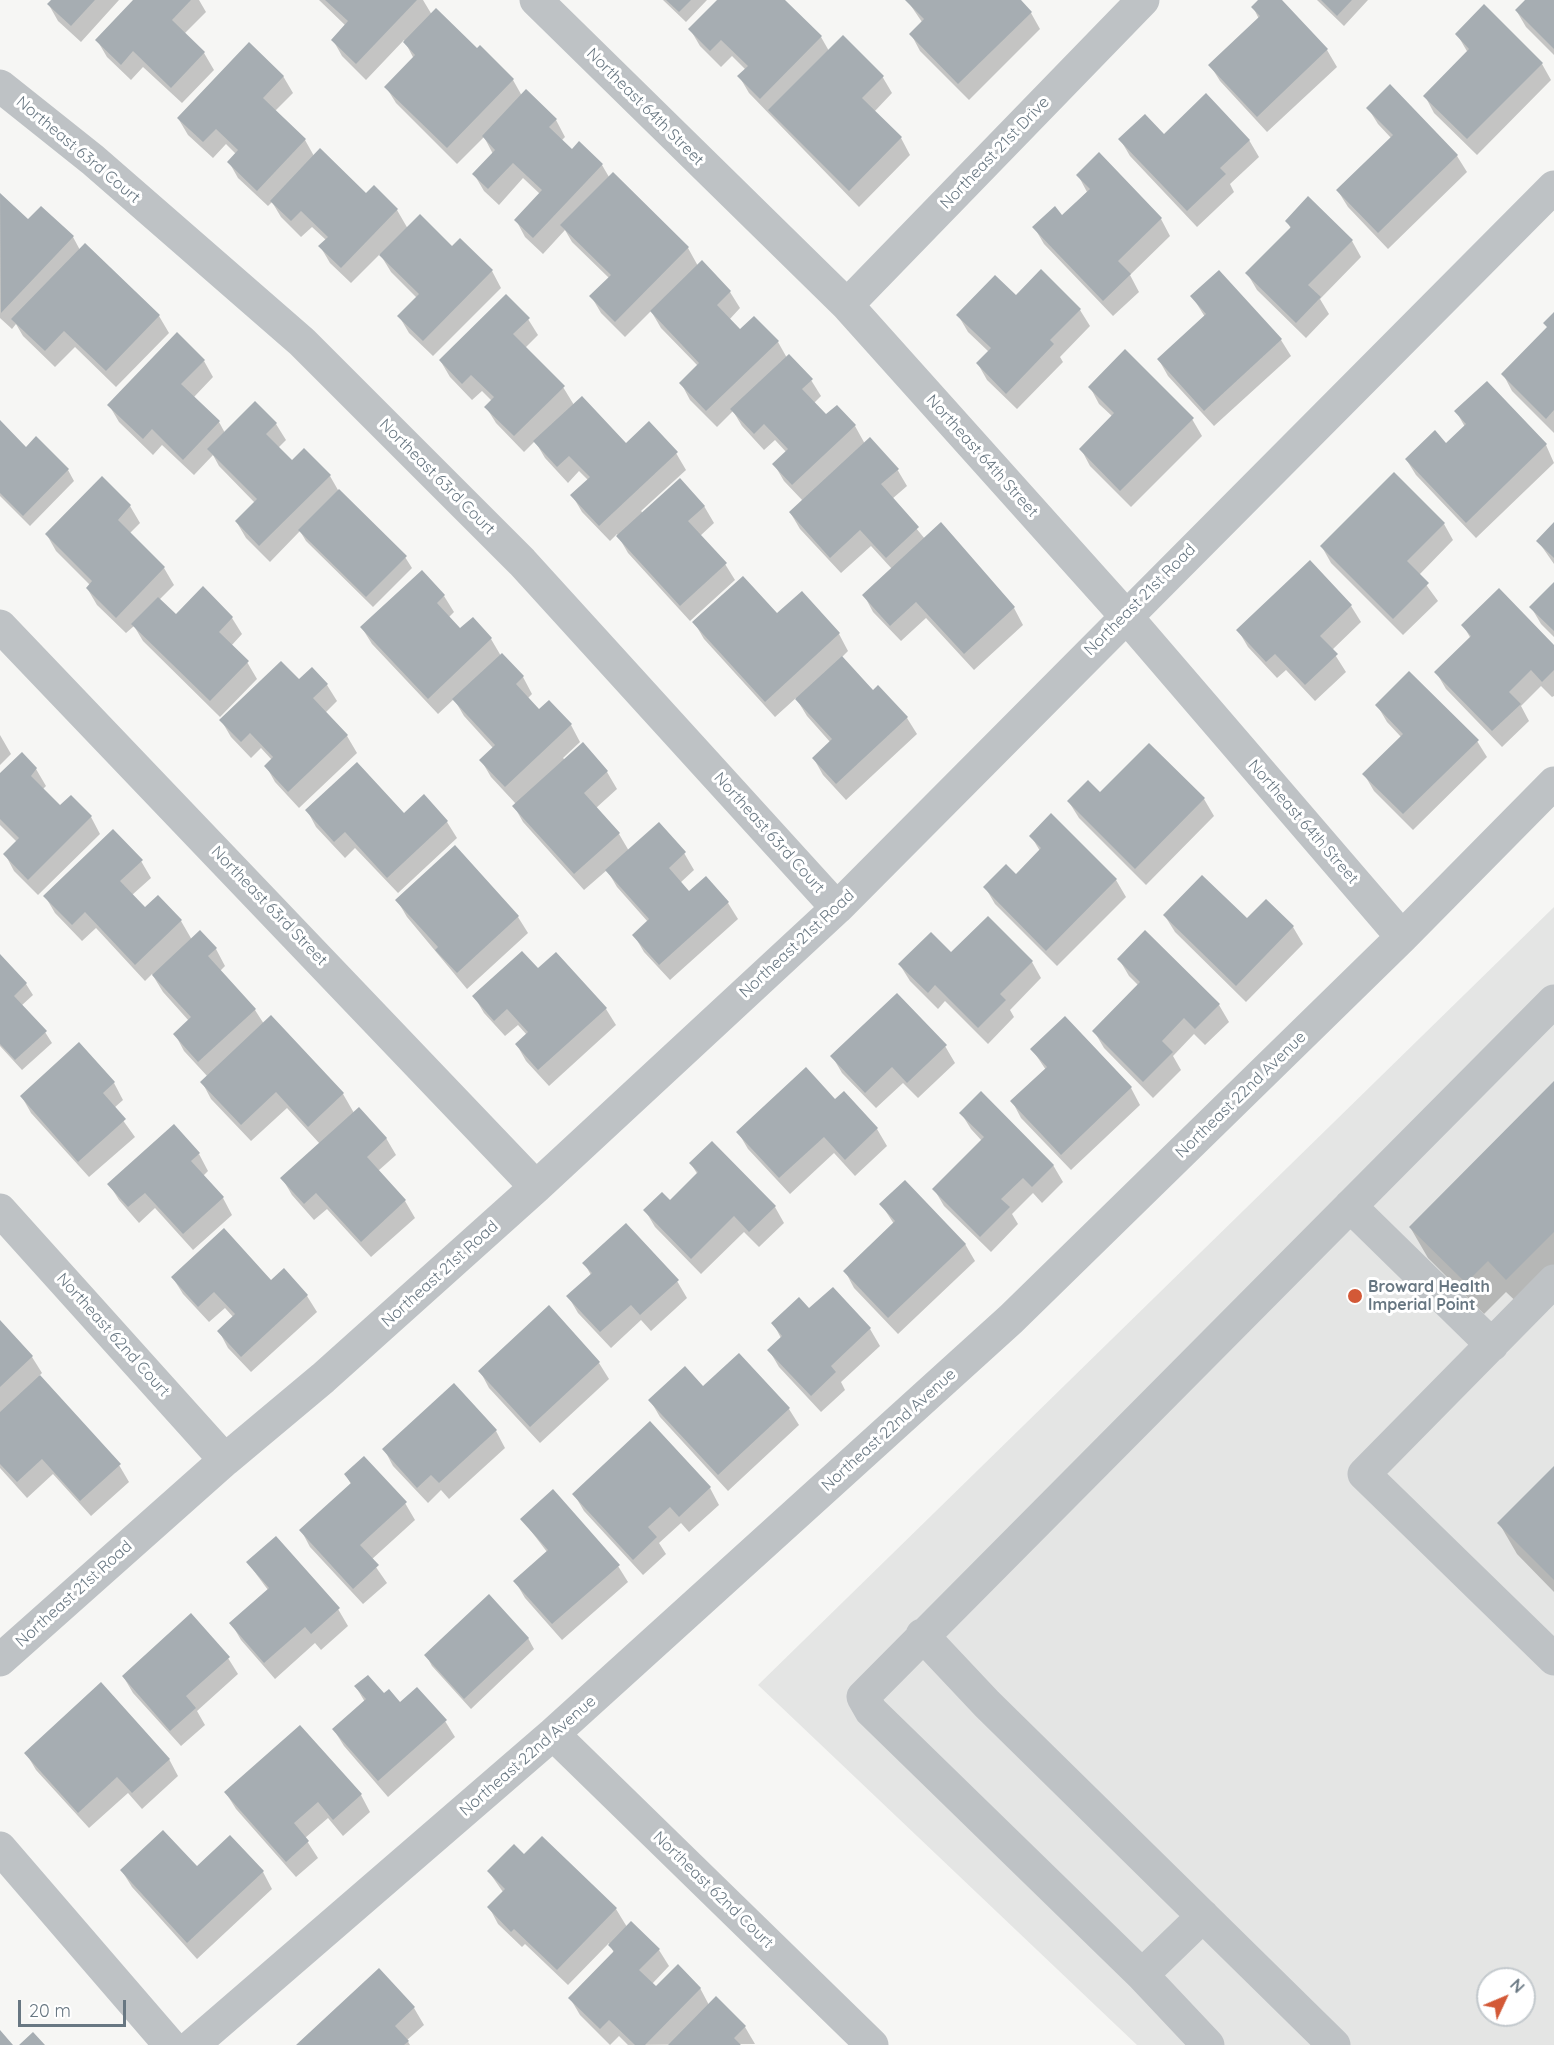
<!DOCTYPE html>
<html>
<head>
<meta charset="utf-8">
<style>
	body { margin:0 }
	#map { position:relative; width:1554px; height:2045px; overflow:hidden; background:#f6f6f4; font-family:Quicksand,sans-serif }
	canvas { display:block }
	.north { position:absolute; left:1476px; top:1967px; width:60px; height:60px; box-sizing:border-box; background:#fff; border:2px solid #c3c9cd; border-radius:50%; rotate:46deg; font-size:16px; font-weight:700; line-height:24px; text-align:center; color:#687782 }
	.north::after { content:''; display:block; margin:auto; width:21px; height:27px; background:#d35937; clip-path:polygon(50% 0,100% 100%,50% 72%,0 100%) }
	.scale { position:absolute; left:18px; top:2000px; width:108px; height:27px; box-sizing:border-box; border:3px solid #687782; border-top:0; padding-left:8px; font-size:18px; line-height:21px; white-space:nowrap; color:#687782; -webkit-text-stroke:4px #fff; paint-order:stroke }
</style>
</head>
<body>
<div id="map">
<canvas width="1554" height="2045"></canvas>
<div class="north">N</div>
<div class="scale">20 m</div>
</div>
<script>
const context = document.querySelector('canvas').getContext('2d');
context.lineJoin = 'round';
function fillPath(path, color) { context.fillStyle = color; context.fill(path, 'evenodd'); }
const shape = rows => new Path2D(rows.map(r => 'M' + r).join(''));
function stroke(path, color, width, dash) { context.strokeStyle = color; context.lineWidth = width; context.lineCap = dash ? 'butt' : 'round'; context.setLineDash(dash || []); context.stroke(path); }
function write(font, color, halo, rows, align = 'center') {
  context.font = font + ' Quicksand,sans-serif'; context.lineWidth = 6; context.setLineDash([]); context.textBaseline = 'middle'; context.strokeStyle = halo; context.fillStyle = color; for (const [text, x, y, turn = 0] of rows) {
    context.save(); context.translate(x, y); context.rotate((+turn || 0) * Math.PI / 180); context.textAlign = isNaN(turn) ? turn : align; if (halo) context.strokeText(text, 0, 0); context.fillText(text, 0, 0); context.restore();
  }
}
fillPath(shape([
	[1554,907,1554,2045,1137,2045,758,1685],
	[1488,1979,1524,1979,1524,2015,1488,2015]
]), '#e4e5e4');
fillPath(shape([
	[53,0,119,0,81,42,58,21,49,5],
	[135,0,199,0,206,12,184,34,204,53,214,70,182,103,143,67,131,80,107,57,97,40],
	[319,0,423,0,432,15,477,50,480,47,513,80,522,96,556,120,565,137,561,141,572,151,602,165,609,177,688,248,698,266,730,292,740,308,729,320,740,331,778,342,787,358,811,380,821,396,814,403,826,416,855,426,865,444,897,469,907,486,892,499,925,539,1014,608,1023,625,974,670,926,618,901,641,873,612,864,595,892,569,871,546,841,573,800,529,790,512,803,501,784,481,774,464,787,453,775,440,764,450,742,426,733,411,717,427,690,400,681,383,698,366,661,328,651,311,625,337,601,313,591,296,609,278,572,242,565,230,543,254,525,237,516,220,540,194,523,178,499,205,484,191,474,174,493,154,484,137,457,164,396,103,386,87,414,59,404,40,366,80,342,56,333,40,346,26],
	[663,0,707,0,686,22],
	[719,0,783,0,821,37,829,51,882,76,892,93,874,112,901,138,910,155,859,207,749,93,739,76,746,70,732,56,721,67,700,46,690,29],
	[907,0,1019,0,1031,13,1040,29,969,100,920,51,911,34,922,22],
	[1260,0,1280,0,1327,50,1337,67,1267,132,1220,81,1210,65,1259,19,1253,7],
	[1317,0,1368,0,1344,26],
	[1527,0,1554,0,1554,55,1526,27,1516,10],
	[1457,34,1542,64,1551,80,1477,155,1434,113,1425,96,1468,53],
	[283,76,293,93,275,111,305,140,314,156,366,195,397,210,408,229,452,248,492,271,501,288,433,356,409,333,399,316,417,298,391,272,380,254,351,283,330,263,320,246,326,240,312,227,301,237,281,217,272,202,268,206,238,178,229,162,236,154,226,144,213,158,188,135,178,118],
	[1390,86,1457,156,1467,172,1388,249,1348,207,1338,191,1392,139,1378,124,1368,108],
	[1163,136,1249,140,1259,157,1230,184,1234,192,1197,227,1130,156,1120,139],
	[1078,175,1161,219,1170,236,1130,275,1139,292,1113,316,1044,244,1034,227,1062,217,1087,192],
	[0,195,29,221,73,237,80,250,159,316,169,333,116,387,75,347,55,367,23,336,16,324,12,329,0,318],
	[1287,221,1352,241,1361,257,1320,299,1329,314,1306,338,1257,290,1247,273,1291,229],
	[1192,296,1281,340,1291,356,1214,426,1168,376,1159,360,1205,317],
	[1016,297,1080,310,1090,326,1060,357,1063,362,1017,409,987,380,978,364,989,352,968,332,958,315],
	[1554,314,1554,433,1512,391,1503,374,1548,328,1545,324],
	[528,319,538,335,525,348,563,387,574,405,626,445,676,453,686,470,641,511,643,513,704,506,714,523,700,536,725,564,735,580,690,621,628,553,617,534,610,541,582,512,572,495,588,480,579,471,568,483,545,458,535,441,524,452,496,423,486,407,492,401,482,391,472,400,450,377,440,360],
	[204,361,213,377,194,397,219,422,225,433,276,424,286,440,278,448,292,462,330,476,338,490,405,557,412,568,373,607,306,541,300,531,270,562,246,538,236,521,255,503,219,466,213,455,194,475,162,445,153,455,119,422,109,405],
	[1486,383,1546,445,1554,463,1476,538,1416,475,1406,459,1446,445,1465,427,1456,411],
	[1090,387,1192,419,1202,436,1131,507,1090,466,1081,449,1113,417,1099,404],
	[0,422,26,449,68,470,74,481,30,526,0,496],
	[102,479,130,506,140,523,129,534,164,568,174,585,159,600,176,616,232,618,242,634,231,646,247,662,257,679,220,717,143,641,134,626,126,633,97,605,87,588,90,585,56,551,47,535],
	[1444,524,1453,540,1419,575,1438,601,1403,635,1331,563,1322,547],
	[1554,524,1554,564,1538,541],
	[1554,584,1554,637,1541,624,1531,607],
	[444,596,454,612,448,618,460,630,491,639,501,656,523,677,532,694,528,698,539,711,571,725,580,742,563,758,565,760,582,744,607,772,617,789,596,808,619,834,629,851,684,853,694,870,680,883,689,893,728,903,738,919,670,980,644,952,634,935,648,922,617,887,607,870,584,890,523,822,514,806,516,804,491,777,481,760,493,748,464,716,454,699,438,714,372,644,362,628],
	[1351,606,1361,622,1332,650,1346,672,1315,701,1286,670,1277,678,1248,647,1238,630],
	[777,615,839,634,848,651,841,658,872,692,907,718,917,734,846,800,823,775,814,759,831,743,807,716,796,698,775,717,704,639,694,622],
	[1463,625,1554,647,1554,696,1552,697,1541,686,1521,706,1529,721,1502,747,1446,689,1436,672,1471,639],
	[299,682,327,685,337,701,325,713,347,736,357,753,299,808,275,782,266,766,272,760,261,748,251,758,231,737,221,720],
	[1377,705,1477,741,1487,757,1413,830,1374,791,1364,774,1402,738,1387,722],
	[0,735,11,754,0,765],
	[1149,745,1204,799,1214,816,1146,885,1079,818,1069,802,1100,794],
	[22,754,36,769,46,786,42,790,60,807,91,817,100,834,38,895,14,871,5,854,17,842,0,825,0,776],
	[424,797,447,822,457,838,398,893,355,848,345,858,316,827,307,810,404,815],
	[1051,815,1116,880,1126,897,1057,966,995,904,985,887,1016,876,1040,851,1031,836],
	[141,861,151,878,132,895,145,909,181,921,192,940,216,949,225,966,220,971,255,1010,264,1024,271,1018,343,1094,354,1113,386,1138,396,1155,378,1171,405,1201,415,1218,371,1257,327,1209,314,1220,292,1195,282,1178,320,1144,287,1108,251,1141,211,1099,202,1082,208,1077,184,1051,175,1034,189,1021,163,992,152,974,145,981,96,928,82,941,55,913,45,896],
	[397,900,518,917,528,933,467,989,407,917],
	[1266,901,1293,927,1303,944,1246,1002,1175,932,1165,916,1247,920],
	[1145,932,1219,1005,1229,1022,1205,1045,1194,1034,1173,1056,1181,1070,1153,1098,1104,1048,1094,1031,1139,986,1129,976,1119,959],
	[951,954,1032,962,1041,978,1010,1010,1014,1017,988,1044,945,1001,938,1009,910,981,900,965],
	[0,956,26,984,33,995,21,1006,45,1032,52,1043,22,1070,0,1046],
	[538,970,606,1009,616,1025,549,1086,526,1061,517,1045,527,1035,518,1025,505,1036,484,1013,474,996],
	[945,1046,955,1063,918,1098,903,1083,876,1108,842,1073,832,1056],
	[1032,1049,1131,1088,1140,1105,1071,1170,1021,1118,1012,1101,1046,1070],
	[114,1083,123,1100,114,1108,135,1137,89,1177,31,1113,22,1097],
	[1554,1083,1554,1280,1525,1310,1506,1292,1484,1314,1428,1258,1410,1227],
	[844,1093,877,1129,887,1146,855,1176,834,1153,790,1194,748,1149,738,1132,835,1101],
	[961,1113,1053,1165,1063,1182,1042,1203,1033,1193,1012,1214,1018,1224,991,1252,944,1206,934,1189,982,1141,971,1129],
	[199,1154,208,1171,203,1176,223,1198,232,1215,193,1250,155,1208,139,1223,119,1200,109,1184],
	[691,1164,775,1207,784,1223,759,1247,744,1232,701,1274,655,1227,645,1210,670,1203,698,1175],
	[881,1204,965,1244,975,1261,898,1334,854,1288,845,1271,894,1224],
	[584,1263,677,1281,687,1298,651,1331,641,1320,611,1348,578,1313,568,1296,591,1275],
	[173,1278,271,1282,307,1296,317,1312,251,1372,228,1348,219,1331,234,1318,225,1308,209,1322,183,1294],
	[832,1289,870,1329,880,1346,841,1382,845,1390,821,1412,779,1367,769,1350,781,1338,773,1323,809,1310],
	[0,1322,32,1357,42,1373,39,1376,119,1465,129,1482,91,1516,53,1474,27,1498,0,1468],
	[599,1363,609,1379,540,1443,489,1388,480,1371],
	[703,1388,789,1409,799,1425,728,1491,660,1417,650,1400],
	[496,1431,505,1448,449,1499,441,1490,428,1503,393,1466,384,1449],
	[1554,1468,1554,1592,1517,1554,1499,1523],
	[346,1475,405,1503,415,1520,371,1560,387,1583,363,1604,310,1547,301,1530,351,1484],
	[710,1488,719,1505,689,1532,681,1523,659,1543,666,1554,643,1575,584,1511,574,1494],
	[522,1519,618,1566,628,1582,562,1640,525,1598,515,1581,547,1552],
	[248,1563,338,1609,348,1626,321,1650,315,1643,275,1679,241,1640,231,1623,268,1590],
	[528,1638,534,1649,471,1709,432,1666,426,1655],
	[228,1658,238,1674,197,1711,205,1725,181,1746,133,1693,123,1676],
	[356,1687,445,1721,455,1737,388,1797,344,1746,334,1730,365,1702],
	[26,1753,169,1759,178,1776,142,1809,128,1793,89,1828,36,1770],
	[226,1793,361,1795,370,1812,343,1836,328,1818,305,1838,318,1858,296,1877,236,1809],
	[230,1838,263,1872,272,1889,197,1959,132,1887,122,1871,197,1868],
	[524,1856,616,1909,627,1927,659,1950,669,1966,652,1984,656,1988,700,1988,709,2005,745,2027,755,2044,628,2045,619,2036,610,2045,580,2015,570,1998,614,1953,609,1943,568,1985,525,1944,522,1947,498,1924,489,1907,503,1892,489,1872],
	[379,1970,414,2008,424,2025,407,2040,410,2045,299,2045]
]), '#0003');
fillPath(shape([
	[51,0,95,0,71,26,47,4],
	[133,0,191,0,172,20,205,52,171,88,133,51,121,65,95,40],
	[325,0,417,0,356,64,331,40,348,21],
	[666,0,691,0,679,12],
	[717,0,785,0,822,36,760,99,737,76,748,66,721,40,710,51,688,29],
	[905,0,1021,0,1032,12,958,84,909,34,924,19],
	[1258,0,1282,0,1328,49,1257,117,1208,65,1260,16,1251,7],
	[1321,0,1352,0,1337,16],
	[1525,0,1554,0,1554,49,1515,10],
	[1484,4,1543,63,1467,139,1423,96,1469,49,1455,34],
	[436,8,477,48,480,45,514,79,447,148,384,87,415,55,403,42],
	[843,35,884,76,862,98,902,137,849,191,768,110],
	[249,42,284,76,263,98,306,139,257,191,227,162,238,150,216,129,203,142,177,118],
	[1390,84,1458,155,1378,233,1336,190,1393,135,1366,108],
	[526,89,557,119,549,127,572,149,579,141,603,164,533,238,514,220,542,190,513,163,488,189,472,174,495,150,482,136],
	[1206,93,1250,140,1220,168,1226,174,1187,211,1118,139,1145,114,1164,134],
	[320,148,366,193,374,185,398,209,341,268,318,246,328,237,301,211,291,221,270,201],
	[1099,152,1162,218,1118,261,1131,274,1103,301,1032,227,1055,206,1062,215,1090,189,1076,175],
	[613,172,689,247,615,322,589,296,611,275,560,225],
	[0,193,28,219,41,206,74,236,1,313],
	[1308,196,1353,240,1308,285,1321,297,1296,323,1245,273,1291,227,1285,221],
	[420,214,452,246,460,238,493,270,423,341,397,316,419,294,379,255],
	[85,243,160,315,106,371,64,331,45,351,11,319],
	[702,260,731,291,717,305,740,329,754,316,779,341,706,411,679,383,699,363,650,311],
	[1041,269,1081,309,1050,340,1054,344,1006,394,976,363,991,348,956,315,995,275,1016,295],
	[1219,270,1282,339,1204,411,1157,359,1206,314,1190,296],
	[506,294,530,318,513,334,565,386,514,436,484,407,494,397,471,375,462,384,439,360],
	[1554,312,1554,410,1546,419,1501,374,1547,327,1543,323],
	[177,332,205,360,181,384,220,421,183,460,152,429,143,439,107,405],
	[1125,349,1194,418,1120,491,1079,449,1114,413,1088,387],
	[789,354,813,379,802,389,826,414,837,405,856,425,792,485,772,464,788,449,764,424,754,434,730,409],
	[1487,381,1547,444,1466,523,1405,459,1435,430,1446,443,1466,424,1454,411],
	[582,396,626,443,649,421,678,452,599,526,570,495,590,477,569,456,557,467,533,441],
	[255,401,277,423,266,434,292,460,304,448,331,475,259,546,235,521,257,499,207,449],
	[0,420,26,447,36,436,69,469,23,516,0,493],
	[870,437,899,469,881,484,919,527,886,558,860,530,830,558,789,512],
	[1394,472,1445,523,1407,561,1429,583,1393,619,1320,546],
	[102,476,131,505,118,520,165,567,116,618,86,588,92,581,45,534],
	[680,478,705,506,688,521,727,563,680,606,616,536],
	[339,489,407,556,366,597,298,530],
	[941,522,1015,607,964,654,916,602,890,626,862,595],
	[1554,522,1554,558,1536,541],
	[1310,560,1352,605,1320,636,1338,654,1305,685,1275,654,1266,662,1236,630],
	[422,570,445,595,437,603,460,628,473,617,492,638,428,699,360,627],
	[743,576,777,613,802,591,840,633,765,702,692,622],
	[1554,582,1554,631,1529,607],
	[203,586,233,617,219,632,249,661,210,701,131,624,158,597,176,614],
	[1499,588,1554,645,1554,670,1542,682,1531,670,1509,692,1521,704,1492,731,1434,672,1471,636,1461,625],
	[502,653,524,676,516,684,539,709,549,700,572,724,505,787,479,760,495,745,452,699],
	[842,656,873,690,878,685,908,717,836,784,812,758,832,739,795,699],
	[281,661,299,679,312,667,328,684,313,698,348,735,288,792,264,766,273,757,250,733,241,742,219,720],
	[1409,671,1479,740,1403,814,1362,774,1403,734,1375,705],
	[583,742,608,771,584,793,620,833,574,874,512,806],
	[1149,743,1205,798,1135,869,1067,801,1088,780,1100,792],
	[22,752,37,768,31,776,60,805,71,795,92,816,28,880,3,854,19,838,0,819,0,773],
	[357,762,404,813,424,794,448,821,387,878,345,832,334,842,305,810],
	[1051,813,1117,879,1046,951,983,887,1006,864,1016,874,1041,848,1029,836],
	[659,822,686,852,669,868,689,891,706,876,729,902,659,965,632,935,649,919,605,870],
	[113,829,143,860,120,881,145,907,158,895,182,920,135,965,85,912,72,925,43,896],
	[455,845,519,916,457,973,435,950,438,947,395,900],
	[1202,875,1247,918,1266,899,1294,926,1236,986,1163,915],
	[988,916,1033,961,1000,994,1006,1000,978,1028,935,985,928,993,898,964,931,932,951,952],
	[200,930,217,948,208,956,256,1009,198,1062,173,1034,191,1017,152,975],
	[1145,930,1220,1004,1195,1029,1184,1018,1162,1041,1173,1052,1143,1082,1092,1031,1140,982,1117,959],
	[522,951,538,968,556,952,607,1008,538,1070,515,1044,528,1032,507,1009,494,1021,472,996],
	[0,954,27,983,14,996,47,1031,15,1060,0,1044],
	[897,993,947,1045,907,1083,892,1067,865,1093,830,1056],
	[271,1015,344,1093,308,1127,276,1092,241,1125,200,1082],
	[1065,1016,1132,1087,1061,1155,1010,1101,1047,1067,1030,1049],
	[79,1042,115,1082,103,1093,126,1119,78,1162,20,1096],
	[806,1067,835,1099,844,1091,878,1128,845,1160,824,1137,779,1178,736,1132],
	[1554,1081,1554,1232,1506,1280,1488,1261,1466,1283,1409,1227],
	[981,1091,1054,1165,1032,1187,1023,1178,1001,1199,1010,1207,980,1237,932,1189,984,1137,959,1113],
	[359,1107,387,1138,367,1157,406,1200,361,1242,316,1193,304,1204,280,1178],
	[174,1124,200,1153,191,1161,224,1197,183,1234,145,1193,128,1207,107,1184],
	[712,1141,776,1206,749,1232,734,1216,691,1259,643,1210,662,1192,670,1200,698,1172,689,1163],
	[905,1180,966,1244,888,1318,843,1271,895,1221,879,1204],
	[626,1223,679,1280,640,1315,631,1305,600,1332,566,1296,592,1273,582,1263],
	[224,1228,271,1280,284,1268,308,1295,241,1357,217,1331,235,1314,214,1292,198,1307,171,1277],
	[833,1287,871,1328,831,1366,836,1372,811,1396,767,1350,782,1336,771,1323,799,1297,809,1308],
	[549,1305,600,1362,530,1427,478,1371],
	[0,1320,33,1356,0,1387],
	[739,1353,790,1408,718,1475,648,1400,685,1366,703,1386],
	[40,1375,121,1464,80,1501,42,1459,17,1482,0,1464,0,1412],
	[454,1383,497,1430,439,1483,431,1475,417,1488,382,1449],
	[650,1421,711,1487,679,1517,670,1507,648,1527,657,1537,633,1560,572,1494],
	[364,1456,407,1502,360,1545,379,1565,353,1589,299,1530,351,1483,344,1474],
	[1554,1466,1554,1580,1497,1523],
	[553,1489,620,1565,552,1624,513,1581,548,1550,520,1519],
	[276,1536,340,1608,311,1634,305,1627,264,1663,229,1623,269,1588,246,1562],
	[489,1594,529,1638,464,1699,424,1655],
	[191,1613,230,1657,186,1696,196,1708,170,1731,122,1676],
	[368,1675,384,1693,389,1689,400,1702,417,1687,447,1720,378,1781,332,1729,366,1699,354,1686],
	[101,1682,170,1759,132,1793,117,1777,78,1813,24,1753],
	[300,1725,362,1794,333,1820,318,1802,294,1823,309,1841,286,1862,224,1792],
	[163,1830,197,1866,230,1835,264,1871,187,1943,120,1870],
	[542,1836,617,1908,557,1970,514,1929,511,1932,487,1907,505,1889,487,1871,514,1844,524,1854],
	[631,1921,660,1949,639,1970,656,1986,678,1964,701,1988,645,2045,635,2045,609,2020,600,2029,568,1998,614,1951,608,1945],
	[379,1968,415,2007,395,2026,409,2041,404,2045,296,2045],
	[716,1996,746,2026,734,2038,741,2045,668,2045],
	[0,2030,13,2045,0,2045],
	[33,2032,45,2045,19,2045]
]), '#a6adb2');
stroke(shape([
	[536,0,847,305,1125,615,1402,937],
	[0,86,93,160,302,342,522,562,837,908],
	[847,305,1143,0],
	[0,626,536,1187],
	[1350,1206,1492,1345],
	[0,1210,225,1460],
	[1554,1281,1364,1474,1554,1659],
	[922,1635,987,1704,1334,2045],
	[0,1660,225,1460,323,1378,536,1187,837,908,1554,187],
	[553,1734,872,2045],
	[0,1848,170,2045],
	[1203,1916,1142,1975,871,1711,863,1697,1554,1001],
	[1142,1975,1208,2045],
	[193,2045,553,1734,1011,1319,1402,937,1554,783]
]), '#bec2c5', 33);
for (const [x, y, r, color] of [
	[1355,1296,8,"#d35937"]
]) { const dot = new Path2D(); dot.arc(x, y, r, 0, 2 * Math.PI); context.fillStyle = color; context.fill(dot); stroke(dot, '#fff', 2); }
write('16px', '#687782', '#fff', [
	["Northeast 64th Street",645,107,45],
	["Northeast 63rd Court",78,150,40],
	["Northeast 21st Drive",995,153,-46],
	["Northeast 64th Street",982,456,48],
	["Northeast 63rd Court",437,477,45],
	["Northeast 21st Road",1140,600,-45],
	["Northeast 64th Street",1303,822,49],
	["Northeast 63rd Court",769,833,48],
	["Northeast 63rd Street",269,906,46],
	["Northeast 21st Road",797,944,-43],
	["Northeast 22nd Avenue",1241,1095,-44],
	["Northeast 21st Road",440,1274,-42],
	["Northeast 62nd Court",113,1335,48],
	["Northeast 22nd Avenue",889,1430,-42],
	["Northeast 21st Road",74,1594,-42],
	["Northeast 22nd Avenue",528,1756,-41],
	["Northeast 62nd Court",713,1890,44]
]);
write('bold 16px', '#687782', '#fff', [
	["Broward Health",1368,1287],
	["Imperial Point",1368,1305]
], 'left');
</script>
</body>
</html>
